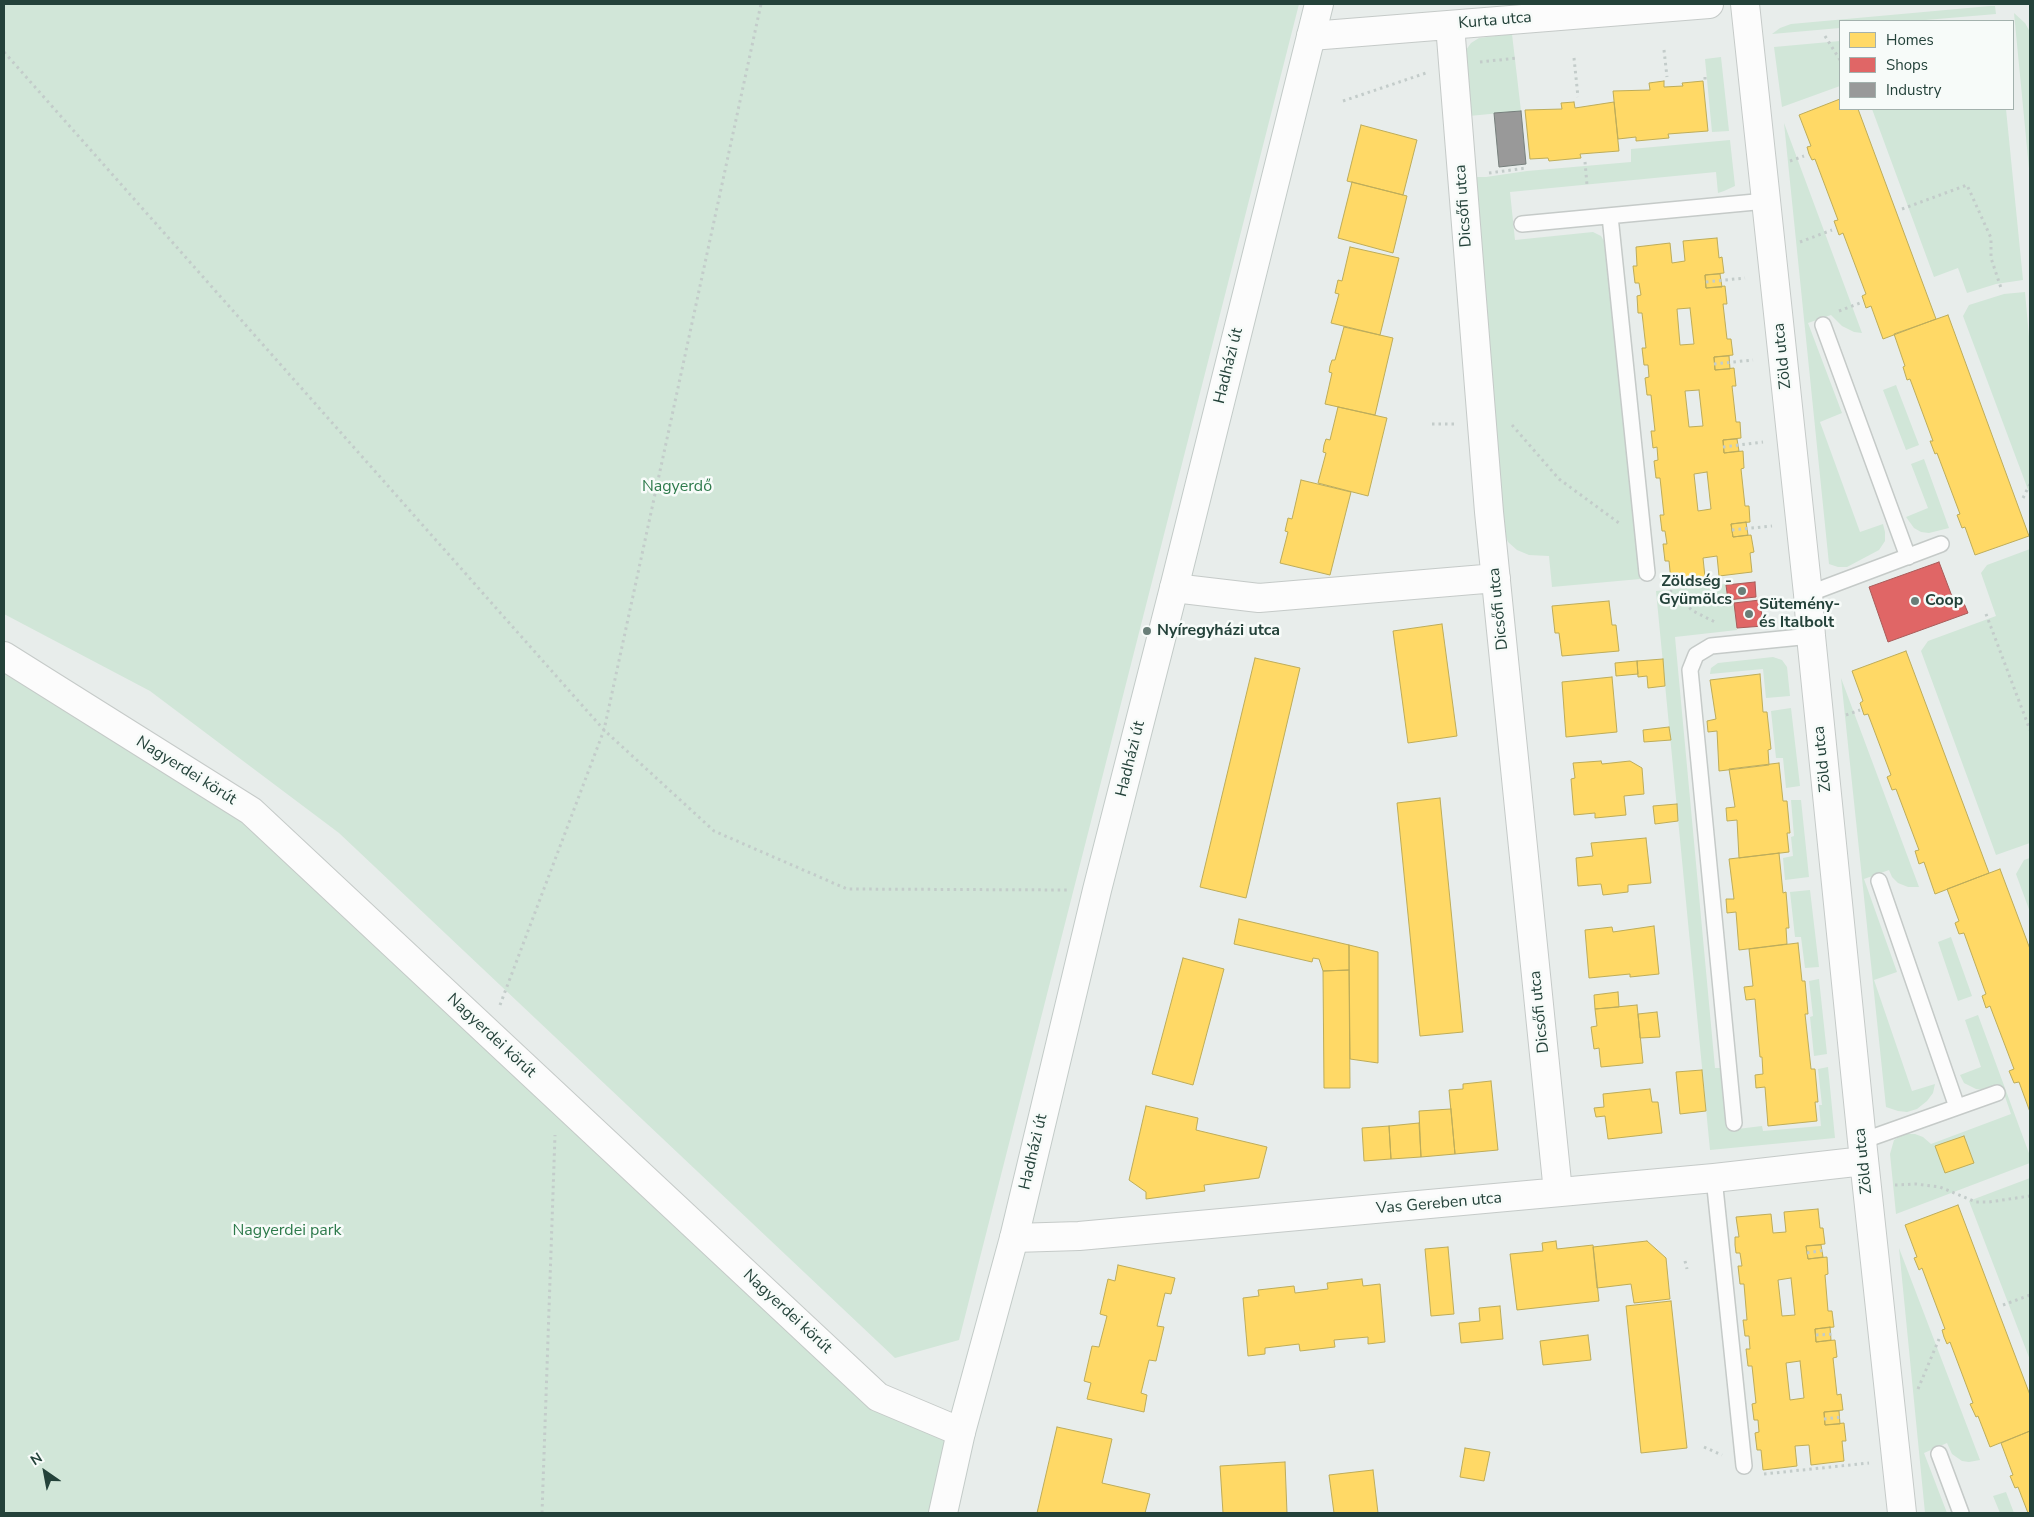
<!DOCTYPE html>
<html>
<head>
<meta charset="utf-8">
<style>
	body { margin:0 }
	#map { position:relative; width:2034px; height:1517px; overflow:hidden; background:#e8edeb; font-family:"Nunito Sans",sans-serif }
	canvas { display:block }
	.frame { position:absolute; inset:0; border:5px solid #24423a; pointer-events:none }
	.legend { position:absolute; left:1839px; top:20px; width:175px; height:90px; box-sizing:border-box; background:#f7fbf9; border:1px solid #a3b1ad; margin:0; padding:6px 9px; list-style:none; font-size:15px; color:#24423a }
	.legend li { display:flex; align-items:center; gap:10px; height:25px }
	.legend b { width:25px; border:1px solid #a3b1ad }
	.north { position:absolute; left:20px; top:1447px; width:50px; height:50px; -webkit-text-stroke:4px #f7fbf9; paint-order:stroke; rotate:327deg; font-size:14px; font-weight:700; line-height:20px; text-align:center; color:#24423a }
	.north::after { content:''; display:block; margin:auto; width:18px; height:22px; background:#24423a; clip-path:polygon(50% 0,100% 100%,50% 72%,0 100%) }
</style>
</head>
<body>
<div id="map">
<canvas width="2034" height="1517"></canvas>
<div class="frame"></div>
<ul class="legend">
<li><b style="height:14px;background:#ffd966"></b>Homes</li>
<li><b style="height:14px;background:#e06666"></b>Shops</li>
<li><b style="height:14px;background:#999"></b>Industry</li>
</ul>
<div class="north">N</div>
</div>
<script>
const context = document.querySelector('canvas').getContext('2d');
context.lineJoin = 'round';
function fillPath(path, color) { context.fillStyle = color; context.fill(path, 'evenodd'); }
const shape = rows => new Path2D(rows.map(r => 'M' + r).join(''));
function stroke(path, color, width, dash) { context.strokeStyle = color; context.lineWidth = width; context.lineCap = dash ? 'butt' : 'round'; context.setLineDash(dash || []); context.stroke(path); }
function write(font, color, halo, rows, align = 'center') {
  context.font = font + ' "Nunito Sans",sans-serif'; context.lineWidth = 5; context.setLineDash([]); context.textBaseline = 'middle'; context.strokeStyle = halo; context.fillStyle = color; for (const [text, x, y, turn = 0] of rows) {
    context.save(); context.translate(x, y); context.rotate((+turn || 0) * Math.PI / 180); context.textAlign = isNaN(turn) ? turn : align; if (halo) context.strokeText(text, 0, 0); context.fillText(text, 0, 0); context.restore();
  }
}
fillPath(shape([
	[4,4,1299,4,959,1340,895,1358,339,833,150,691,4,614],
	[1990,6,1995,6,1996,14,1914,21,1840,21,1840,28,1772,34,1780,28,1791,24],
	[2014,13,2025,23,2030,32,2030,179],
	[1512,34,1521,111,1469,116,1466,50,1471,43,1479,38],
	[1840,41,1840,86,1782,107,1774,47],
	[1721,57,1729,131,1712,132,1705,59],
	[1872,109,2006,109,2023,280,1996,284,1967,293,1958,268,1934,277],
	[1784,123,1862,333,1854,332,1842,326,1831,315,1808,323,1842,413,1820,422,1860,532,1883,524,1885,532,1885,541,1879,550,1847,567,1838,567,1829,564],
	[1730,140,1735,186,1724,191,1718,193,1716,172,1510,192,1515,240,1593,232,1601,236,1604,241,1640,579,1552,587,1549,556,1529,555,1517,550,1508,542,1504,532,1475,177,1486,177,1527,171,1631,162,1631,149],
	[2025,292,2030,348,2030,495,1963,316,1969,305,2004,294],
	[1896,385,1919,445,1906,450,1883,390],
	[1924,459,1949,528,1929,533,1921,532,1914,528,1906,517,1928,508,1911,464],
	[2030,549,2030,843,1996,855,1921,651,1928,641,1996,616,1981,573,1987,565],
	[1726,584,1728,600,1734,599,1737,630,1675,637,1715,1068,1723,1068,1729,1130,1762,1126,1763,1131,1821,1126,1819,1105,1822,1105,1818,1069,1828,1067,1835,1138,1710,1150,1656,591],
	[4,656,251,811,878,1397,961,1432,943,1513,4,1513],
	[1773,657,1782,660,1787,667,1790,696,1766,698,1763,669,1710,674,1711,668,1718,663],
	[1841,678,1919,887,1908,887,1898,883,1892,877,1889,870,1864,879,1897,972,1874,980,1912,1091,1935,1084,1933,1093,1927,1101,1917,1109,1907,1112,1898,1111,1886,1107],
	[1791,708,1800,786,1786,788,1783,758,1776,758,1771,711],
	[1791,800,1801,800,1809,877,1785,880,1783,858,1793,856,1791,837,1794,836],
	[2030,858,2030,912,2016,874,2024,860],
	[1810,890,1819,967,1805,968,1801,937,1795,937,1790,892],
	[1951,937,1972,996,1958,1001,1938,942],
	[1819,979,1827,1054,1814,1056,1810,1017,1813,1016,1809,981],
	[1978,1015,2030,1156,2030,1163,1896,1214,1890,1154,1894,1140,1904,1134,1915,1134,1923,1137,1931,1144,2011,1114,2001,1085,1984,1090,1976,1089,1964,1083,1960,1075,1981,1067,1965,1020],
	[2030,1178,2030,1360,1969,1201],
	[1899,1248,1980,1460,1969,1462,1962,1461,1952,1454,1947,1443,1924,1453,1947,1513,1925,1513],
	[2006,1492,2014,1513,2000,1513,1993,1496]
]), '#d1e6d8');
const homes = shape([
	[1664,81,1664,87,1683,86,1682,83,1703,81,1708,131,1668,134,1669,138,1636,141,1636,137,1618,139,1613,91,1650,90,1649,83,1664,81],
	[1840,99,1840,109,1858,109,1936,319,1883,339,1871,306,1866,308,1862,296,1866,294,1843,233,1839,235,1834,221,1838,220,1815,159,1812,160,1809,154,1807,147,1811,146,1799,115,1840,99],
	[1574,102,1575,108,1614,102,1619,151,1580,154,1581,158,1549,161,1548,158,1530,159,1525,110,1562,109,1561,103,1574,102],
	[1361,125,1417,140,1403,195,1347,181,1361,125],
	[1352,182,1407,196,1393,253,1338,238,1352,182],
	[1717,238,1719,258,1722,257,1724,273,1705,275,1706,288,1725,286,1727,304,1723,304,1727,339,1731,339,1733,355,1714,357,1715,370,1734,368,1736,386,1732,386,1736,422,1740,422,1741,438,1723,440,1724,453,1743,451,1744,468,1741,469,1745,506,1749,506,1750,522,1731,524,1733,537,1751,535,1754,552,1750,553,1752,572,1719,576,1717,556,1703,558,1705,577,1671,581,1669,561,1665,561,1663,544,1667,544,1665,531,1662,531,1660,515,1664,515,1660,478,1656,478,1654,461,1658,460,1657,447,1653,448,1652,439,1651,431,1655,431,1651,395,1647,395,1645,378,1649,377,1648,365,1644,365,1642,348,1646,348,1642,313,1638,313,1637,296,1641,295,1639,283,1635,283,1633,266,1637,266,1636,247,1670,243,1672,263,1685,261,1683,241,1717,238],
	[1690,308,1694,344,1680,345,1677,309,1690,308],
	[1699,390,1703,426,1689,427,1685,391,1699,390],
	[1707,472,1711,509,1698,511,1694,474,1707,472],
	[1350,247,1399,258,1380,335,1331,323,1339,294,1335,293,1338,280,1342,281,1350,247],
	[1720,274,1722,287,1706,288,1705,275,1720,274],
	[1948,315,2029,536,1975,555,1965,527,1962,528,1957,515,1960,514,1937,453,1935,454,1930,441,1933,441,1910,379,1907,380,1903,367,1905,366,1894,334,1948,315],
	[1344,327,1393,338,1375,415,1325,404,1332,373,1329,372,1330,366,1332,360,1335,360,1344,327],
	[1729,356,1730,369,1715,370,1714,357,1729,356],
	[1338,407,1387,418,1368,496,1318,483,1326,453,1323,452,1324,445,1326,439,1330,440,1338,407],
	[1737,439,1739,451,1724,453,1723,440,1737,439],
	[1301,480,1351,492,1330,575,1280,563,1288,532,1285,531,1288,518,1292,519,1301,480],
	[1746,522,1748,535,1733,537,1731,524,1746,522],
	[1609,601,1612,625,1616,625,1619,651,1562,656,1559,633,1555,633,1552,606,1609,601],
	[1442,624,1457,736,1408,743,1393,631,1442,624],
	[1906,651,1989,873,1935,894,1924,862,1919,864,1915,851,1919,850,1896,789,1892,790,1887,777,1891,775,1868,714,1864,715,1860,703,1863,701,1852,671,1906,651],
	[1255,658,1300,668,1246,898,1200,887,1255,658],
	[1663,659,1665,686,1648,688,1647,676,1638,677,1637,661,1663,659],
	[1637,661,1638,674,1616,676,1615,663,1637,661],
	[1760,674,1763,712,1767,712,1771,749,1768,750,1769,765,1719,771,1717,731,1708,732,1707,721,1716,719,1710,680,1760,674],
	[1612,677,1617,732,1566,737,1562,682,1612,677],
	[1669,727,1671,740,1644,742,1643,730,1669,727],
	[1601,761,1602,764,1630,761,1642,768,1644,794,1624,796,1626,815,1595,818,1595,813,1574,815,1571,779,1575,778,1573,763,1601,761],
	[1779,763,1783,801,1787,801,1790,833,1787,833,1789,852,1739,858,1737,820,1727,821,1726,808,1735,807,1729,769,1779,763],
	[1440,798,1463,1032,1420,1036,1397,803,1440,798],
	[1677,804,1678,821,1655,824,1653,806,1677,804],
	[1646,838,1651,883,1628,885,1628,892,1603,895,1601,884,1578,886,1576,858,1593,856,1591,843,1646,838],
	[1779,853,1783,893,1786,892,1789,928,1786,928,1787,944,1739,950,1736,912,1727,913,1726,899,1734,899,1729,859,1779,853],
	[2000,869,2030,949,2030,1112,2019,1082,2014,1083,2009,1071,2014,1069,1990,1006,1986,1008,1982,996,1986,994,1964,933,1959,934,1955,923,1959,921,1947,889,2000,869],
	[1239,919,1349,945,1349,970,1323,971,1319,959,1313,958,1312,962,1234,944,1239,919],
	[1654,926,1659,974,1630,977,1630,974,1589,978,1585,930,1612,927,1613,932,1654,926],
	[1798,943,1802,981,1805,981,1808,1014,1805,1014,1811,1069,1815,1069,1818,1102,1815,1102,1817,1121,1768,1126,1765,1087,1756,1088,1755,1075,1763,1074,1762,1057,1760,1057,1755,999,1746,1000,1744,987,1753,986,1749,949,1798,943],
	[1349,945,1378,952,1378,1063,1350,1059,1349,945],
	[1183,958,1224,969,1193,1085,1152,1074,1183,958],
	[1349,970,1350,1088,1324,1088,1323,971,1349,970],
	[1618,992,1619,1007,1595,1009,1594,995,1618,992],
	[1637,1005,1643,1063,1601,1067,1599,1048,1594,1049,1591,1027,1597,1026,1595,1009,1637,1005],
	[1657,1012,1660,1037,1640,1038,1638,1014,1657,1012],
	[1702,1070,1706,1111,1680,1114,1676,1072,1702,1070],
	[1491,1081,1498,1150,1455,1154,1449,1090,1463,1089,1463,1084,1491,1081],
	[1650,1089,1652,1102,1658,1102,1662,1133,1608,1139,1605,1116,1596,1117,1594,1108,1604,1107,1603,1094,1650,1089],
	[1146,1106,1198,1118,1196,1130,1267,1147,1259,1178,1204,1185,1205,1191,1146,1199,1146,1192,1129,1180,1146,1106],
	[1451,1109,1455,1154,1421,1157,1419,1111,1451,1109],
	[1419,1123,1421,1157,1391,1159,1389,1126,1419,1123],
	[1389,1126,1391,1159,1364,1161,1362,1128,1389,1126],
	[1964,1136,1974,1163,1945,1173,1935,1146,1964,1136],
	[1958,1205,2030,1395,2030,1431,1990,1447,1978,1416,1976,1417,1970,1404,1973,1403,1950,1342,1947,1344,1944,1337,1942,1330,1945,1329,1922,1268,1919,1270,1914,1258,1917,1257,1905,1225,1958,1205],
	[1818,1209,1820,1228,1823,1228,1825,1244,1806,1246,1808,1259,1827,1257,1828,1274,1825,1275,1828,1311,1832,1311,1834,1327,1815,1329,1816,1342,1835,1340,1837,1357,1833,1358,1837,1395,1841,1394,1843,1410,1824,1412,1825,1425,1844,1423,1846,1441,1842,1441,1844,1461,1811,1465,1809,1445,1795,1446,1797,1466,1763,1470,1761,1450,1757,1450,1755,1433,1759,1432,1758,1420,1754,1420,1752,1404,1756,1403,1752,1366,1748,1366,1746,1349,1750,1349,1749,1336,1745,1336,1743,1320,1747,1320,1744,1284,1740,1284,1738,1266,1742,1266,1740,1253,1736,1253,1735,1245,1735,1237,1739,1237,1736,1217,1771,1214,1773,1233,1786,1232,1784,1212,1818,1209],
	[1791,1278,1795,1315,1782,1316,1778,1280,1791,1278],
	[1800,1361,1804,1398,1790,1400,1786,1363,1800,1361],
	[1556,1241,1557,1249,1593,1245,1599,1301,1517,1310,1510,1254,1543,1251,1542,1243,1556,1241],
	[1647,1241,1666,1258,1670,1299,1634,1303,1631,1284,1597,1288,1593,1247,1647,1241],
	[1821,1245,1823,1257,1808,1259,1806,1246,1821,1245],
	[1448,1247,1454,1314,1431,1316,1425,1249,1448,1247],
	[1118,1265,1175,1278,1171,1294,1165,1293,1157,1326,1164,1327,1156,1361,1149,1360,1141,1393,1147,1395,1144,1412,1087,1399,1091,1383,1084,1381,1092,1346,1099,1347,1107,1316,1100,1314,1108,1279,1115,1281,1118,1265],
	[1362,1279,1363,1286,1380,1284,1385,1342,1368,1344,1368,1337,1334,1340,1335,1347,1300,1351,1299,1344,1265,1348,1265,1354,1248,1356,1243,1298,1259,1296,1258,1290,1294,1286,1295,1293,1328,1289,1327,1283,1362,1279],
	[1671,1301,1687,1448,1641,1453,1626,1306,1671,1301],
	[1500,1306,1503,1339,1461,1343,1459,1323,1480,1321,1479,1308,1500,1306],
	[1830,1327,1831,1340,1816,1342,1815,1329,1830,1327],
	[1588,1335,1591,1360,1543,1365,1540,1341,1588,1335],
	[1839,1411,1840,1424,1825,1425,1824,1412,1839,1411],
	[1057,1427,1112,1439,1102,1483,1150,1494,1145,1513,1037,1513,1057,1427],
	[2030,1431,2030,1513,2028,1513,2018,1487,2015,1488,2010,1476,2013,1475,2001,1443,2030,1431],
	[1465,1448,1490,1452,1484,1481,1460,1477,1465,1448],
	[1285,1462,1287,1513,1223,1513,1220,1466,1285,1462],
	[1373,1470,1378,1513,1334,1513,1329,1475,1373,1470]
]);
fillPath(homes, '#ffd966');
stroke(homes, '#bdac59', 1);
const shops = shape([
	[1939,562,1953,599,1961,596,1968,613,1888,642,1869,587,1939,562],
	[1755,582,1756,597,1728,600,1726,585,1755,582],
	[1760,600,1763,626,1737,628,1734,603,1760,600]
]);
fillPath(shops, '#e06666');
stroke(shops, '#a85b59', 1);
const industry = shape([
	[1521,111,1526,164,1499,167,1494,113,1521,111]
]);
fillPath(industry, '#999');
stroke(industry, '#767f7c', 1);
const lane = shape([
	[1610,216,1647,573],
	[1522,224,1766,201],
	[1823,325,1908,557],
	[1808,594,1941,544],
	[1879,881,1957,1107],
	[1734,1123,1690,670,1696,655,1711,646,1811,636],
	[1862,1141,1997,1093],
	[1714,1178,1744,1466],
	[1939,1454,1961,1513]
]);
const street = shape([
	[1745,4,1808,594,1811,636,1862,1141,1902,1513],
	[1450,25,1489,512,1558,1192],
	[1311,36,1709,4],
	[1174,588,1259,598,1496,578],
	[4,656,251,811,878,1397,961,1432],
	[1014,1238,1079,1236,1714,1178,1864,1161]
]);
const secondary = shape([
	[943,1513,961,1432,1014,1238,1097,890,1174,588,1319,4]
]);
stroke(lane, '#c5cac8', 18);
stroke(street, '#c5cac8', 30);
stroke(secondary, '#c3cbc8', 30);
stroke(shape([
	[1825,36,1840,60],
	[1664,50,1667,77],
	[4,52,604,730,714,831,847,889,1069,890],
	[1574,58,1578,97],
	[1480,62,1517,58],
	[1705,77,1705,81],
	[1343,101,1426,73],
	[1790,161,1804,156],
	[1585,162,1587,185],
	[1489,173,1526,168],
	[1902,209,1967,185,1991,238,1991,258,2001,288],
	[1800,242,1832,230],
	[1706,282,1745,278],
	[1839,311,1860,303],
	[1714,364,1753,360],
	[1432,424,1454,424],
	[1512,425,1559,479,1619,523],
	[1723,447,1763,442],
	[2023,498,2030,484],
	[1732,530,1772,526],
	[1665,586,1693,611,1717,623],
	[1986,614,2030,730],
	[1846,715,1860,710],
	[500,1005,604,730,761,4],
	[1895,1185,1916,1184,1940,1187,1976,1202,1989,1202,2030,1196],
	[1807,1253,1825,1250],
	[1685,1261,1687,1269],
	[2003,1305,2030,1295],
	[1816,1335,1834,1334],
	[1918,1389,1939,1339],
	[1824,1419,1842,1417],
	[1704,1447,1722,1455],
	[1764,1474,1869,1463],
	[542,1513,555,1135]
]), '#c3ccca', 3, [2.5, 4]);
stroke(lane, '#fcfcfc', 15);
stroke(street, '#fcfcfc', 28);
stroke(secondary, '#fcfcfc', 28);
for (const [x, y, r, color] of [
	[1742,591,5,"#697e78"],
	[1915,601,5,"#697e78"],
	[1749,614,5,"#697e78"],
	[1147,631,5,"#697e78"]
]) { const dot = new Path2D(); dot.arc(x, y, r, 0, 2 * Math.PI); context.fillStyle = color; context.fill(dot); stroke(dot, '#f7fbf9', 2); }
write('16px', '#24423a', '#f7fbf9', [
	["Kurta utca",1495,21,-5],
	["Dicsőfi utca",1464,206,-94],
	["Zöld utca",1783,356,-96],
	["Hadházi út",1229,366,-76],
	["Dicsőfi utca",1499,609,-96],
	["Hadházi út",1131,759,-76],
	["Zöld utca",1823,759,-96],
	["Nagyerdei körút",186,771,32],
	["Dicsőfi utca",1540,1012,-96],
	["Nagyerdei körút",491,1036,43],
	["Hadházi út",1034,1152,-77],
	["Zöld utca",1864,1161,-96],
	["Vas Gereben utca",1439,1204,-5],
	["Nagyerdei körút",787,1312,43]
]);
write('16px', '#2d7a4b', '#f7fbf9', [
	["Nagyerdő",677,487],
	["Nagyerdei park",287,1231]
]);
write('bold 16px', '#24423a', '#f7fbf9', [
	["Zöldség -",1732,582,"right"],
	["Gyümölcs",1732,600,"right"],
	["Coop",1925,601],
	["Sütemény-",1759,605],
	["és Italbolt",1759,623],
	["Nyíregyházi utca",1157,631]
], 'left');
</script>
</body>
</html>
